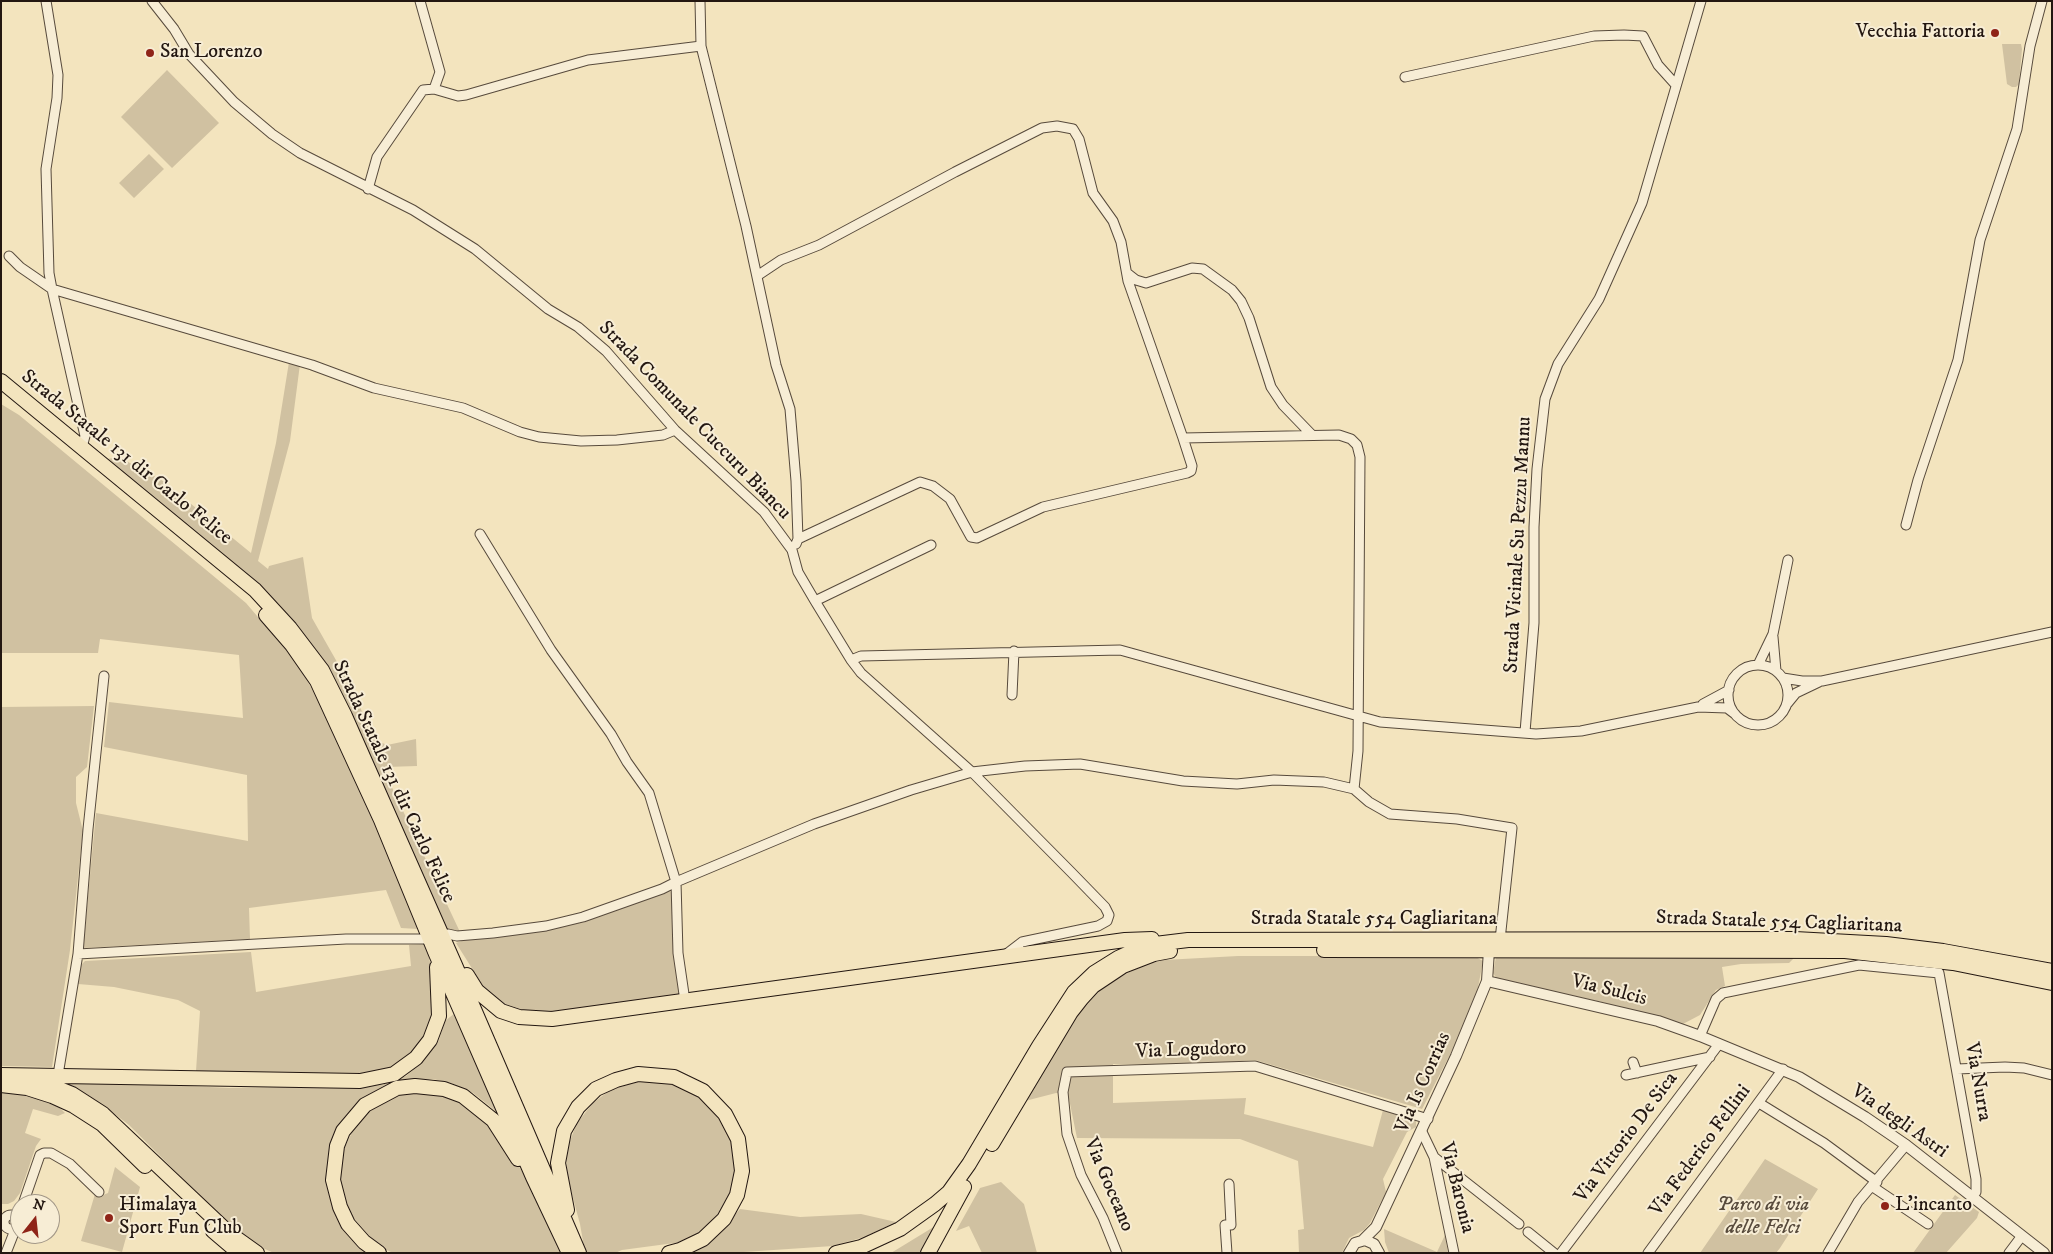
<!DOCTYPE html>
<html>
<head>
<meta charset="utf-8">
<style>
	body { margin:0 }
	#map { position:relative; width:2053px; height:1254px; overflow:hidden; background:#f3e4be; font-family:"IM FELL DW Pica",serif }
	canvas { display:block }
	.frame { position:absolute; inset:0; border:2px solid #231711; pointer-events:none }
	.north { position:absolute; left:10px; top:1194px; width:50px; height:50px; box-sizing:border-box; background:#f7edd5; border:1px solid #a29787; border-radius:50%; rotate:16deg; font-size:14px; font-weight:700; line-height:20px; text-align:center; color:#231711 }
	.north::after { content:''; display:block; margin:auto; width:18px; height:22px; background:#8f2418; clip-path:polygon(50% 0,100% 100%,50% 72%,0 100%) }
</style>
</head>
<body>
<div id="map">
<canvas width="2053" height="1254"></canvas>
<div class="frame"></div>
<div class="north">N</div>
</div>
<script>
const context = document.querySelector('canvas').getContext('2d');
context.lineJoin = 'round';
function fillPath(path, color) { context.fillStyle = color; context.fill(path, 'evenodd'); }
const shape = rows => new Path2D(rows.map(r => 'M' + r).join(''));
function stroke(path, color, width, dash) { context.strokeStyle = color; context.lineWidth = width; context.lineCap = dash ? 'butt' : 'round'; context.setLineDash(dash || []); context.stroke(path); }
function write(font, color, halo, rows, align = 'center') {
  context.font = font + ' "IM FELL DW Pica",serif'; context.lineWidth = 4; context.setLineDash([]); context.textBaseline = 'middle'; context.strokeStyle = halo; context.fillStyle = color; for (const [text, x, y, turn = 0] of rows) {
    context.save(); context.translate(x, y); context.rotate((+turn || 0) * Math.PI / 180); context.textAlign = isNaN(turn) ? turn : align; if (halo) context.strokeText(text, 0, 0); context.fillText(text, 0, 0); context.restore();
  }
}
fillPath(shape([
	[2002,44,2021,44,2022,49,2019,84,2016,87,2012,87,2007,84],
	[167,70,219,123,172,168,121,117],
	[149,154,164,169,134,198,119,183],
	[289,362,300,364,290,441,258,561,268,569,269,566,303,557,312,618,349,683,375,740,387,745,416,739,417,766,386,767,388,779,460,932,446,932,323,663,107,459,119,457,163,481,251,553,276,443],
	[1,404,19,415,246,603,297,663,325,712,373,817,418,929,401,928,386,890,249,908,250,939,83,948,96,813,248,841,247,775,104,747,109,702,243,718,239,655,100,639,98,653,1,653],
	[94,706,87,767,76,777,76,803,83,831,70,950,52,1067,1,1066,1,707],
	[669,891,673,892,681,995,549,1013,525,1012,508,1007,485,989,456,943,464,940,549,929],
	[426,944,433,976,435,1020,415,1057,379,1074,196,1071,200,1011,178,1000,114,987,78,984,80,966,85,961,251,952,256,992,411,966,409,945],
	[1238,956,1474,956,1483,961,1477,993,1462,1031,1422,1109,1255,1060,1203,1064,1113,1064,1113,1103,1246,1098,1244,1114,1373,1147,1383,1110,1416,1120,1416,1127,1407,1132,1383,1179,1386,1192,1370,1223,1364,1230,1349,1238,1342,1253,1299,1253,1298,1230,1304,1229,1298,1161,1240,1139,1077,1138,1068,1094,1056,1093,1025,1101,1075,1018,1103,987,1140,966,1164,960],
	[1496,957,1504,957,1794,958,1789,963,1741,964,1722,967,1725,986,1716,990,1700,1015,1681,1025,1602,1002,1497,979,1493,973],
	[455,1013,505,1122,492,1108,473,1093,451,1083,433,1079,412,1080,342,1122,330,1181,370,1253,274,1253,258,1246,232,1228,129,1125,103,1105,67,1086,68,1080,229,1088,382,1085,406,1076,423,1062,439,1040,445,1021],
	[644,1080,683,1085,712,1106,731,1135,736,1172,732,1189,727,1202,715,1218,702,1231,682,1242,622,1250,615,1253,585,1253,580,1224,567,1176,566,1151,577,1123,593,1103,610,1090],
	[1,1090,38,1099,59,1107,65,1113,58,1116,33,1109,25,1133,41,1139,36,1146,20,1193,14,1201,8,1204,1,1204],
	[443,1091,466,1103,494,1129,530,1183,563,1253,393,1253,378,1246,352,1216,345,1203,339,1172,341,1156,352,1132,362,1118,380,1103,399,1094],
	[1765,1159,1818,1189,1780,1248,1776,1253,1700,1253],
	[115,1167,140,1187,122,1252,81,1241,95,1194,101,1196,108,1193],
	[1001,1182,1024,1204,1037,1253,982,1253,969,1226,956,1231,980,1188],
	[1955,1195,1979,1212,1977,1218,1946,1253,1913,1253],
	[740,1209,800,1217,861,1214,896,1222,864,1237,833,1246,729,1253,690,1253,722,1229],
	[935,1226,920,1253,891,1253,927,1231],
	[1384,1229,1437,1252,1445,1235,1448,1253,1389,1253,1385,1242]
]), '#d0c1a1');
const minor = shape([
	[46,1,58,75,57,98,46,169,49,273,52,289,312,365,374,388,463,408,520,432,539,437,581,441,617,440,663,435,675,430],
	[152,1,174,29,189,54,234,102,272,134,300,153,413,210,475,249,548,309,578,327,606,351,675,430,764,512,792,550,798,572,815,601,851,660,861,673,972,772,1071,872,1105,907,1109,915,1107,921,1098,926,1022,942,1005,955],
	[420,1,440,72,434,89],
	[700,1,701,46],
	[1405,77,1594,36,1624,35,1643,36,1658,65,1676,85],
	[368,189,377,157,423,90,434,89,458,96,466,95,588,60,701,46,746,226,776,365,790,409,796,481,798,539,796,544],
	[9,256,20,267,52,289,85,436,82,447],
	[1127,273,1136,280,1146,283,1192,268,1203,269,1232,290,1241,301,1249,318,1271,387,1283,405,1312,435],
	[757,276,781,260,819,245,955,172,1042,128,1057,126,1073,129,1079,139,1093,193,1113,221,1121,242,1128,281,1183,438],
	[1906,525,1918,480,1958,360,1980,240,2017,129,2030,46,2042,1],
	[798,539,920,482,933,486,950,499,971,537,977,538,1043,507,1187,473,1191,471,1192,466,1183,438,1339,435,1351,439,1357,445,1360,457,1358,751,1354,789],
	[815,601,931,545],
	[1773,637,1776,671],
	[851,660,861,656,1120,650,1380,722,1536,734,1581,731,1698,707,1727,708,1735,714],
	'1728 695a30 30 0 1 1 60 0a30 30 0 1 1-60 0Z',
	[1758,665,1773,634,1788,560],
	[1783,678,1802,681,1822,681,2052,632],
	[1012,695,1014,651],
	[1703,704,1729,690],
	[1787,704,1796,693,1819,682],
	[1525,732,1534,623,1534,527,1537,469,1545,399,1558,364,1599,299,1642,203,1701,1],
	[448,934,457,936,493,933,546,926,583,917,662,889,676,882,649,793,627,762,611,734,551,650,480,534],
	[78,954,346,939,425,939],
	[685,1001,678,953,676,882,814,824,911,790,972,772,1025,766,1080,764,1183,781,1237,784,1274,780,1324,782,1354,789,1369,802,1390,814,1457,819,1512,828,1500,940],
	[1700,1036,1716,999,1723,993,1859,965,1939,973,1976,1179,1976,1192,1973,1196],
	[1633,1062,1637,1073],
	[1957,1069,2005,1067,2024,1068,2052,1075],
	[58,1075,78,954,88,829,104,676],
	[1626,1075,1710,1057],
	[1759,1103,1824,1143,1877,1182],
	[1422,1132,1434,1157,1454,1253],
	[1434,1157,1519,1224],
	[1873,1187,1928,1224],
	[23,1204,40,1155,44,1153,51,1153,70,1164,99,1192],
	'4 1222a7 7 0 1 1 14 0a7 7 0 1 1-14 0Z',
	[1528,1232,1554,1253],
	[6,1253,17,1225],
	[1117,1253,1103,1218,1081,1175,1067,1134,1063,1092,1067,1072,1255,1066,1428,1119],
	[1227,1253,1225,1225,1231,1225,1229,1184],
	[1561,1253,1719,1044],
	[1648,1253,1783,1069],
	[1828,1253,1858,1202,1906,1145],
	[2009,1253,2021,1237]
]);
const tertiary = shape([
	[1487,981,1658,1021,1700,1036,1799,1077,1865,1117,1906,1145,2044,1253],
	[1363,1240,1376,1227,1456,1056,1487,981,1489,950],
	[1349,1253,1355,1243,1365,1240,1374,1244,1379,1253]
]);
const trunk = shape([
	[1,381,255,590,290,628,322,670,345,716,455,965,579,1253],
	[266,615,292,645,317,681,381,820,436,954,533,1177,569,1253],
	[1324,950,1845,951,1953,963,2052,983],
	[467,975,477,991,501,1011,519,1017,552,1019,1125,940,1152,939],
	[1,1075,360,1081,394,1074,416,1058,430,1040,439,1016,437,967],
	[30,1080,42,1082,72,1094,103,1114,229,1233,257,1253],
	[1,1085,27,1088,52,1096,74,1106,102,1124,145,1166],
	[992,1144,1071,1012,1082,998,1093,986,1123,966,1154,954,1170,951],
	[567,1210,558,1163,564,1131,578,1107,596,1089,616,1080,638,1074,674,1077,703,1091,725,1114,738,1139,742,1171,737,1195,724,1219,703,1239,680,1250,669,1253],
	[213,1231,239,1253],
	[379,1253,364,1242,348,1224,340,1207,333,1180,337,1146,343,1131,365,1105,397,1088,415,1086,444,1089,463,1096,493,1120,518,1159],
	[836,1253,861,1247,900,1229,935,1204,949,1192,969,1164,1039,1046,1074,992,1094,973,1118,958,1147,945,1188,940,1795,939,1886,944,1943,951,2052,971],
	[928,1253,964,1187]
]);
stroke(minor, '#574a3c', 11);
stroke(tertiary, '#574a3c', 12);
stroke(trunk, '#231711', 16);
stroke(minor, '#f7edd5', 9);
stroke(tertiary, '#f7edd5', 10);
stroke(trunk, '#f3e4be', 14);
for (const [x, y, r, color] of [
	[1995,33,5,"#8f2418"],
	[150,53,5,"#8f2418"],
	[1885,1206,5,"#8f2418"],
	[109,1218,5,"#8f2418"]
]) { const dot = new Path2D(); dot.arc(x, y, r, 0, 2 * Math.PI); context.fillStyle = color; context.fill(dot); stroke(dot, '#f7edd5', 2); }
write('20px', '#231711', '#f7edd5', [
	["Vecchia Fattoria",1985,33,"right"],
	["San Lorenzo",160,53],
	["Himalaya",119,1206],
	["Sport Fun Club",119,1229],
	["L'incanto",1895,1206]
], 'left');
write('20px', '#231711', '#f7edd5', [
	["Strada Comunale Cuccuru Biancu",694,421,46],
	["Strada Statale 131 dir Carlo Felice",126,458,39],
	["Strada Vicinale Su Pezzu Mannu",1519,545,-87],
	["Strada Statale 131 dir Carlo Felice",393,782,65],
	["Strada Statale 554 Cagliaritana",1374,920],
	["Strada Statale 554 Cagliaritana",1779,923,2],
	["Via Sulcis",1609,991,14],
	["Via Logudoro",1191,1051,-2],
	["Via Nurra",1977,1082,80],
	["Via Is Corrias",1424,1083,-66],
	["Via degli Astri",1899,1122,35],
	["Via Vittorio De Sica",1627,1138,-53],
	["Via Federico Fellini",1701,1151,-54],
	["Via Goceano",1108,1185,67],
	["Via Baronia",1456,1188,76]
]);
write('italic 20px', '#574a3c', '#f7edd5', [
	["Parco di via",1763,1206],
	["delle Felci",1763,1229]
]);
</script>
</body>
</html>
